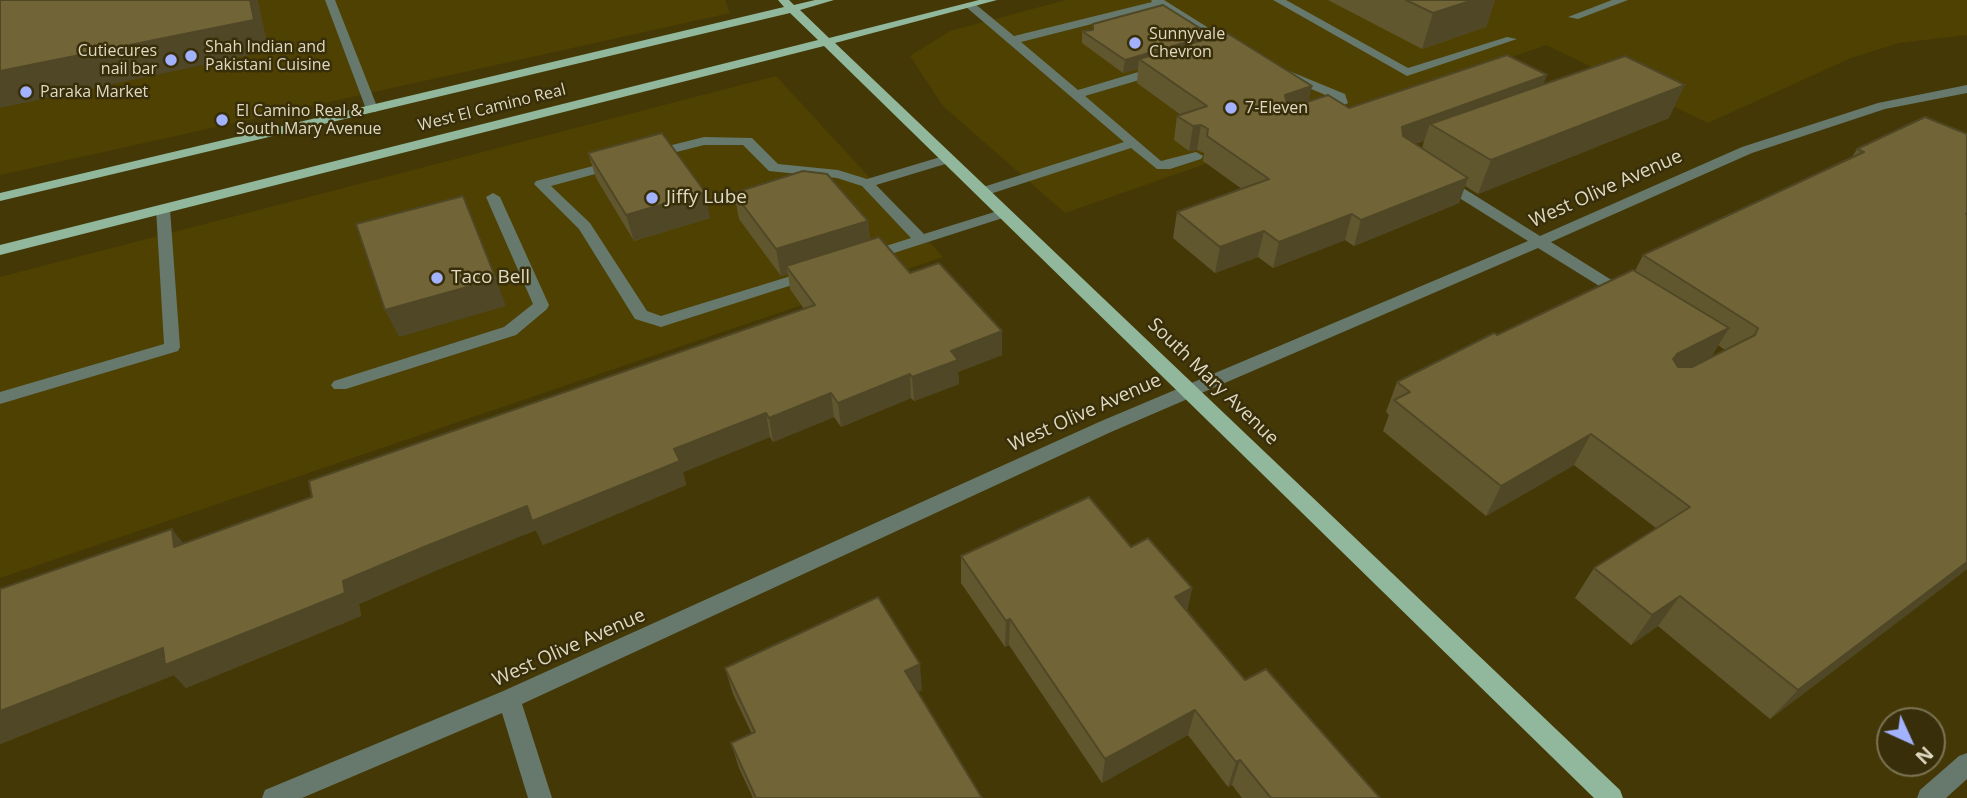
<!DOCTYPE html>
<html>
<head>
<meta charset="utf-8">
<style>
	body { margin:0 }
	#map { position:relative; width:1967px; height:798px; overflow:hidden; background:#443906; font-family:"Open Sans",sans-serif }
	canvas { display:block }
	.north { position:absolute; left:1876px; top:707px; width:70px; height:70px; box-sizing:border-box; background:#382f0a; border:2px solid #7b7353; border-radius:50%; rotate:135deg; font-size:19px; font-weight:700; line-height:28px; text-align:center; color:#dfd9c1 }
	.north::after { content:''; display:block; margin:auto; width:24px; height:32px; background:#a3b2fd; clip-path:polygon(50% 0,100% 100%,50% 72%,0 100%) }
</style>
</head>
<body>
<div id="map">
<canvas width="1967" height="798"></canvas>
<div class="north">N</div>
</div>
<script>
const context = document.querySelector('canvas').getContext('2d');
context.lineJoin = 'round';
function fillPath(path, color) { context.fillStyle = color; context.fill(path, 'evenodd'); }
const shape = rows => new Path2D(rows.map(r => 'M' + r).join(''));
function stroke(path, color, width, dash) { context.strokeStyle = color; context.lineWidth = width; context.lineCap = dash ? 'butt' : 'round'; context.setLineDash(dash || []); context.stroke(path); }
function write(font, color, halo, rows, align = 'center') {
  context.font = font + ' "Open Sans",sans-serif'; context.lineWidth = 5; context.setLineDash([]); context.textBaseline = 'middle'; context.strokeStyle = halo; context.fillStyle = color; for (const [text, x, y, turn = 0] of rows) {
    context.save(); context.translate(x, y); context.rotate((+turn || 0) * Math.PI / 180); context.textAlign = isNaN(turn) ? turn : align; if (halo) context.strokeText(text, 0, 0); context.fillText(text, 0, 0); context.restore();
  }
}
fillPath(shape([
	[0,0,725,0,730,13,0,175],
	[1066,0,1967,0,1967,35,1899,43,1851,58,1708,123,1546,45,1065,213,943,106,910,56,950,31],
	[776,76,943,257,0,578,0,277]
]), '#4f4101');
fillPath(shape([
	[325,0,335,0,378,109,376,112,368,112,366,109,325,0],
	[1151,0,1164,0,1239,47,1233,51,1225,51,1225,47,1159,7,1021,42,1078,90,1155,67,1163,67,1163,73,1085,96,1161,161,1196,152,1203,156,1201,159,1170,169,1157,169,1131,148,987,195,977,195,977,189,1124,142,966,7,966,3,974,3,1014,36,1152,2,1151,0],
	[1273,0,1286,0,1408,68,1507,37,1517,39,1407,76,1273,0],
	[1612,0,1628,0,1578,19,1568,17,1612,0],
	[1289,71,1345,94,1348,103,1324,116,1314,116,1314,110,1335,101,1335,99,1285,78,1285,72,1289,71],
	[1967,85,1967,93,1885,109,1752,153,1551,242,1629,291,1631,294,1629,297,1617,297,1538,248,1111,432,522,704,552,798,528,798,502,713,302,798,262,798,265,790,501,692,1099,422,1528,241,1437,184,1437,178,1447,178,1540,236,1742,147,1878,103,1967,85],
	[704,137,752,138,778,164,838,170,867,179,947,155,954,159,952,162,876,185,924,234,1004,209,1011,213,1009,216,869,261,861,256,864,253,911,238,862,186,837,178,769,171,743,145,704,145,653,158,646,154,648,151,704,137],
	[616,160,621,161,621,167,551,186,590,223,647,311,661,316,804,272,809,270,817,275,814,278,661,327,635,319,579,229,534,184,536,181,616,160],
	[493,193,500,197,549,305,547,309,516,335,346,389,334,389,331,385,334,381,504,327,533,304,486,197,493,193],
	[163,205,170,209,180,347,178,351,0,404,0,392,164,344,156,209,163,205],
	[1967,753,1967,779,1946,798,1917,798,1920,790,1959,756,1967,753]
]), '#66796c');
fillPath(shape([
	[778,0,789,0,794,5,815,0,834,0,800,10,829,38,979,0,997,0,835,43,1620,790,1623,798,1594,798,824,46,0,255,0,245,818,40,790,13,0,201,0,193,784,7,778,0]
]), '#91b89d');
fillPath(shape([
	[1328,0,1495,0,1486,27,1422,49],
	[1082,31,1211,35,1210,38,1309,102,1349,108,1544,84,1669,118,1478,194,1465,186,1459,203,1354,246,1345,240,1273,268,1258,257,1215,273,1173,238,1177,212,1242,189,1203,161,1204,153,1197,150,1189,151,1174,140,1177,116,1181,115,1137,83,1138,69,1123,73,1082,43],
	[1424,141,1422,149,1415,144],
	[1967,134,1967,569,1770,719,1658,626,1631,645,1575,598,1594,568,1656,528,1574,465,1486,516,1383,431,1389,415,1386,412,1397,382,1635,271,1643,255,1852,157,1857,149],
	[1718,345,1725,350,1711,357],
	[588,153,710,218,634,241,596,178],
	[734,193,868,221,870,240,910,273,1002,331,1002,355,958,372,959,384,914,401,911,398,841,427,834,417,773,442,770,437,683,472,686,485,543,545,536,530,437,570,359,604,361,616,186,688,174,675,0,744,0,589,184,543,312,497,804,309,790,289,788,274,781,276,739,219],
	[1131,547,1192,588,1187,611,1245,680,1380,798,1242,798,1232,785,1228,787,1188,735,1102,783,1009,645,1005,647,961,583,961,556],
	[725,668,922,690,918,692,982,798,753,798,739,768,731,743,752,734,733,694]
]), '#61572f');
fillPath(shape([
	[250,0,258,0,269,51,0,108,0,71],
	[1473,0,1495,0,1486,27,1422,49,1433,13],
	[1211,35,1209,47,1139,59,1138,69,1123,73,1125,60],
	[1547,75,1538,99,1430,124,1424,141,1395,151,1402,127],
	[1685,85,1669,118,1478,194,1491,160],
	[1312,86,1307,110,1280,119,1285,95],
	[1201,125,1197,150,1189,151,1193,126],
	[1468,178,1459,203,1354,246,1361,220],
	[705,192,710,218,634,241,626,215],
	[1352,214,1345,240,1273,268,1279,242],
	[868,221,871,248,786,266,788,274,781,276,776,249],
	[1264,231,1258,257,1215,273,1220,247],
	[496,279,506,306,399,337,385,310],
	[1729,328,1710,359,1659,385,1673,359,1677,354],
	[1002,331,1002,355,958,372,959,384,914,401,912,377,951,351],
	[910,374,911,398,841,427,838,403],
	[831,393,834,417,773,442,769,418],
	[766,413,770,437,683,472,686,485,543,545,536,530,437,570,359,604,361,616,186,688,174,675,0,744,0,711,163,648,343,581,424,547],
	[1591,434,1574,465,1486,516,1501,486],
	[172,529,191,553,174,547],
	[1967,562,1967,569,1770,719,1798,690],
	[1192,588,1186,615,1175,597],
	[1680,596,1658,626,1631,645,1652,615],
	[1010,619,1009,645,1005,647,1006,621],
	[920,664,922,690,908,697,905,671],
	[1195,710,1188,735,1102,783,1105,759],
	[1240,760,1232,785,1228,787,1236,762]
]), '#4f4726');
const building = shape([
	[0,0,250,0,254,20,0,71,0,0],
	[1406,0,1473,0,1433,13,1406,0],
	[1163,5,1211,35,1125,60,1082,31,1093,30,1093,24,1163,5],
	[1227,33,1312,86,1285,95,1287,105,1298,105,1328,95,1349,108,1507,55,1547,75,1402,127,1403,136,1468,178,1361,220,1352,214,1279,242,1264,231,1220,247,1177,212,1269,179,1207,136,1208,129,1201,125,1193,126,1177,116,1207,106,1139,59,1227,33],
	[1625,56,1685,85,1491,160,1430,124,1625,56],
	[1925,117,1967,134,1967,213,1966,214,1967,214,1967,562,1798,690,1680,596,1652,615,1594,568,1690,507,1591,434,1501,486,1394,400,1410,392,1397,382,1494,333,1497,335,1633,270,1729,328,1677,354,1673,359,1678,367,1692,367,1755,335,1758,328,1643,255,1864,152,1857,149,1925,117],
	[662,133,705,192,626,215,588,153,662,133],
	[803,171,827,174,868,221,776,249,734,193,803,171],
	[463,196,496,279,385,310,356,224,463,196],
	[879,237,910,273,939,263,1002,331,951,351,958,360,912,377,910,374,838,403,831,393,769,418,766,413,674,449,680,461,532,521,527,506,424,547,343,581,345,593,165,665,163,648,0,711,0,589,172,529,174,547,312,497,309,481,815,305,786,266,879,237],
	[1089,497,1131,547,1148,538,1192,588,1175,597,1245,680,1266,669,1380,798,1271,798,1240,760,1236,762,1195,710,1105,759,1010,619,1006,621,961,556,1089,497],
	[878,597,920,664,905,671,982,798,756,798,731,743,755,732,725,668,878,597]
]);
fillPath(building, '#716537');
stroke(building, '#4f4726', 2);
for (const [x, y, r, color] of [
	[1135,43,7,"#a3b2fd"],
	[191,56,7,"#a3b2fd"],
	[171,60,7,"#a3b2fd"],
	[26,92,7,"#a3b2fd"],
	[1231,108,7,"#a3b2fd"],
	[222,120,7,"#a3b2fd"],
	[652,198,7,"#a3b2fd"],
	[437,278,7,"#a3b2fd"]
]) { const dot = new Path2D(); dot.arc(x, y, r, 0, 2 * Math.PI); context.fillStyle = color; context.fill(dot); stroke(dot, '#382f0a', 2.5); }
write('16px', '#dfd9c1', '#382f0a', [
	["Sunnyvale",1149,34],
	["Chevron",1149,52],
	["Shah Indian and",205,47],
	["Pakistani Cuisine",205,65],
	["Cutiecures",157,51,"right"],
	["nail bar",157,69,"right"],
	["Paraka Market",40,92],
	["7-Eleven",1245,108],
	["El Camino Real &",236,111],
	["South Mary Avenue",236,129]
], 'left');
write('16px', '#dfd9c1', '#382f0a', [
	["West El Camino Real",492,108,-14]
]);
write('19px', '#dfd9c1', '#382f0a', [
	["West Olive Avenue",1606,189,-24],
	["South Mary Avenue",1213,382,44],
	["West Olive Avenue",1085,413,-24],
	["West Olive Avenue",569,648,-24]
]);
write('19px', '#dfd9c1', '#382f0a', [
	["Jiffy Lube",666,198],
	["Taco Bell",451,278]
], 'left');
</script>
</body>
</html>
